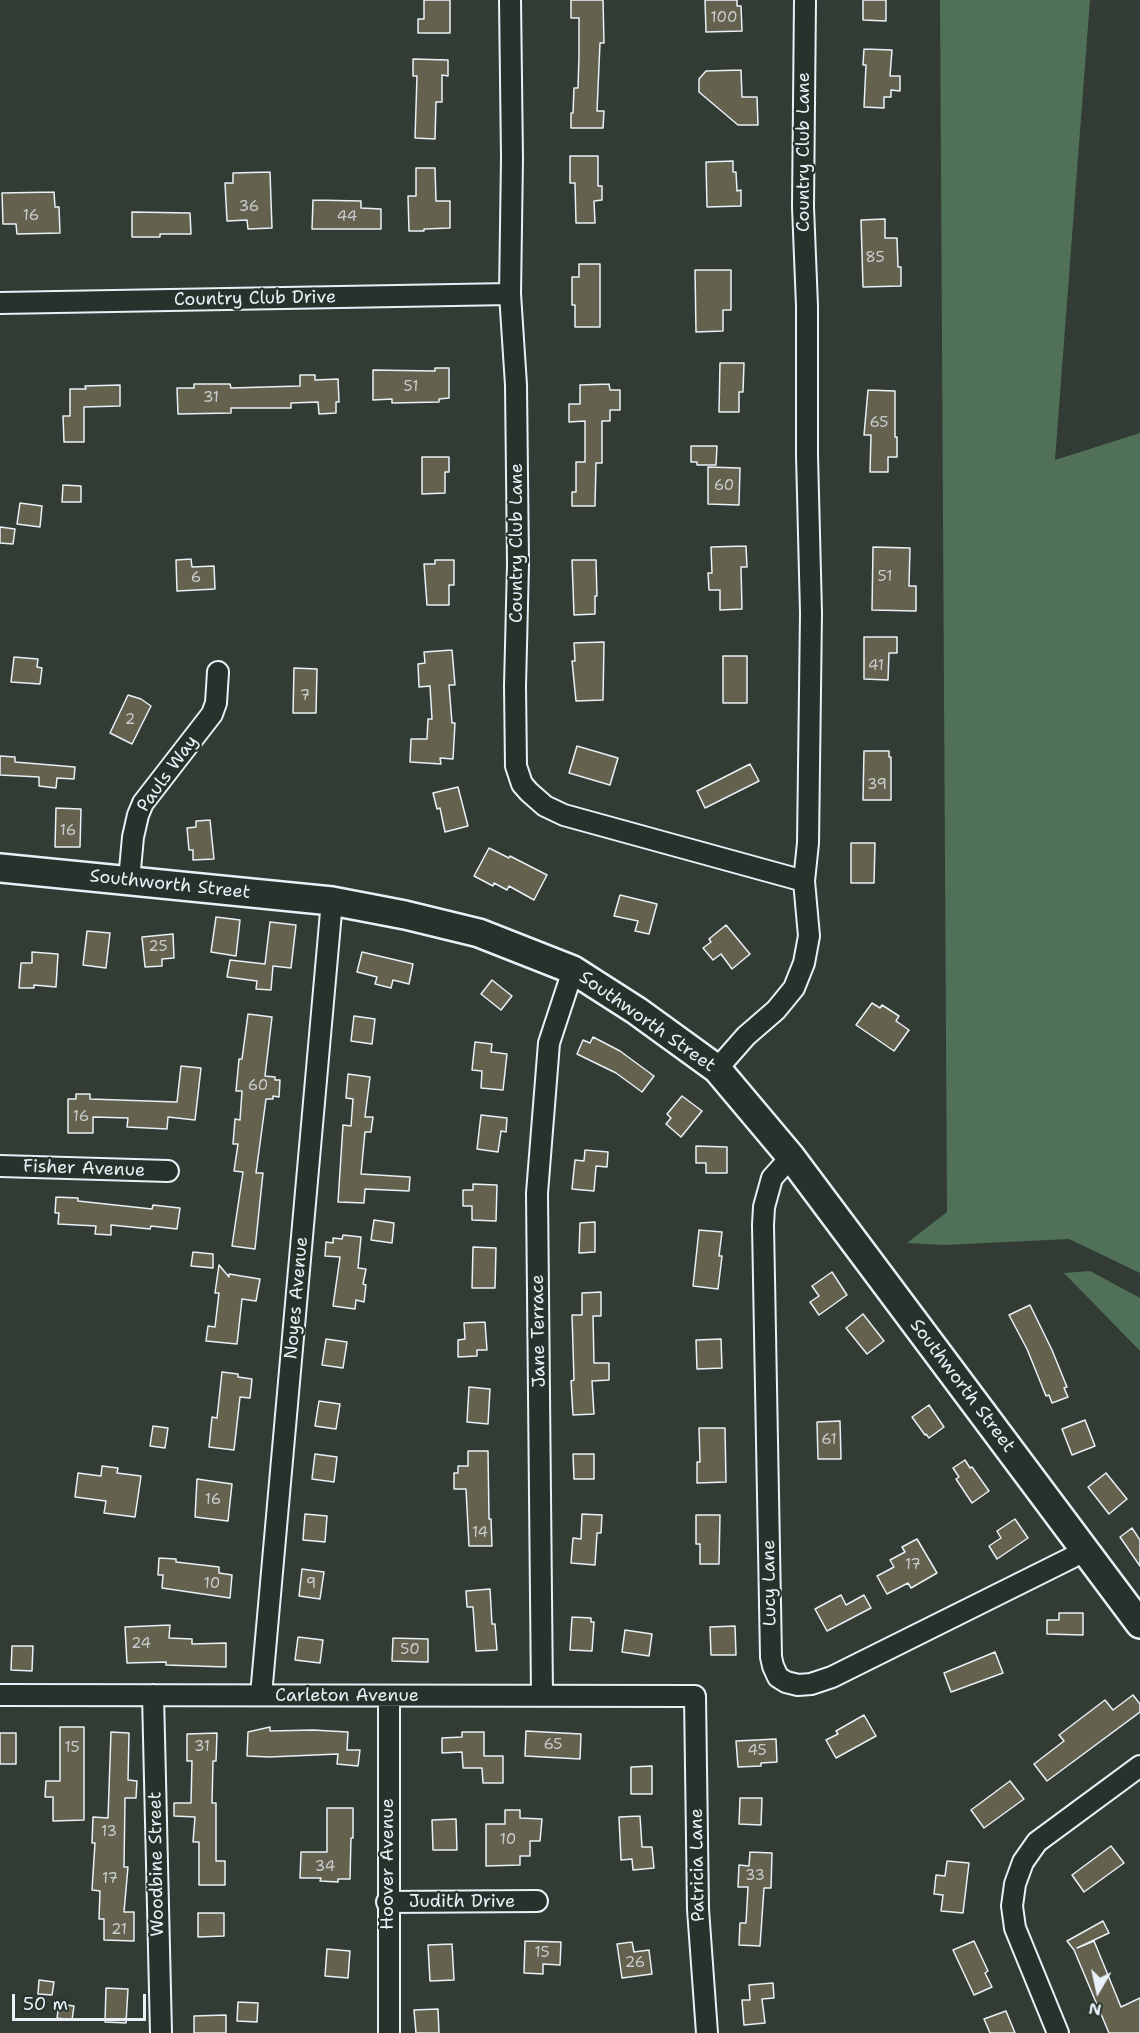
<!DOCTYPE html>
<html>
<head>
<meta charset="utf-8">
<style>
	body { margin:0 }
	#map { position:relative; width:1140px; height:2033px; overflow:hidden; background:#323c34; font-family:"Shantell Sans",sans-serif }
	canvas { display:block }
	.north { position:absolute; left:1068px; top:1961px; width:60px; height:60px; -webkit-text-stroke:4px #26332d; paint-order:stroke; rotate:189deg; font-size:16px; font-weight:700; line-height:24px; text-align:center; color:#e8f1f8 }
	.north::after { content:''; display:block; margin:auto; width:21px; height:27px; background:#e8f1f8; clip-path:polygon(50% 0,100% 100%,50% 72%,0 100%) }
	.scale { position:absolute; left:12px; top:1994px; width:134px; height:27px; box-sizing:border-box; border:3px solid #e8f1f8; border-top:0; padding-left:8px; font-size:18px; line-height:21px; white-space:nowrap; color:#e8f1f8; -webkit-text-stroke:4px #26332d; paint-order:stroke }
</style>
</head>
<body>
<div id="map">
<canvas width="1140" height="2033"></canvas>
<div class="north">N</div>
<div class="scale">50 m</div>
</div>
<script>
const context = document.querySelector('canvas').getContext('2d');
context.lineJoin = 'round';
function fillPath(path, color) { context.fillStyle = color; context.fill(path, 'evenodd'); }
const shape = rows => new Path2D(rows.map(r => 'M' + r).join(''));
function stroke(path, color, width, dash) { context.strokeStyle = color; context.lineWidth = width; context.lineCap = dash ? 'butt' : 'round'; context.setLineDash(dash || []); context.stroke(path); }
function write(font, color, halo, rows, align = 'center') {
  context.font = font + ' "Shantell Sans",sans-serif'; context.lineWidth = 4.5; context.setLineDash([]); context.textBaseline = 'middle'; context.strokeStyle = halo; context.fillStyle = color; for (const [text, x, y, turn = 0] of rows) {
    context.save(); context.translate(x, y); context.rotate((+turn || 0) * Math.PI / 180); context.textAlign = isNaN(turn) ? turn : align; if (halo) context.strokeText(text, 0, 0); context.fillText(text, 0, 0); context.restore();
  }
}
fillPath(shape([
	[940,0,1090,0,1055,460,1140,433,1140,1273,1069,1239,945,1245,907,1243,947,1212],
	[1090,1271,1140,1298,1140,1351,1064,1273]
]), '#507058');
const building = shape([
	[424,0,450,0,450,33,418,33,418,19,424,19,424,0],
	[571,0,603,0,604,43,600,43,597,111,604,111,603,128,571,128,571,113,573,113,574,88,578,88,579,55,579,18,571,18,571,0],
	[705,0,737,0,737,6,741,6,742,31,706,32,705,0],
	[863,0,886,0,886,21,863,20,863,0],
	[864,49,892,50,890,76,900,76,900,91,891,90,891,97,884,97,884,108,864,107,866,65,863,65,864,49],
	[413,59,448,60,448,76,442,75,442,102,436,102,435,139,415,138,417,76,413,76,413,59],
	[741,70,742,97,757,97,758,125,738,125,699,92,699,79,706,71,741,70],
	[570,156,598,156,598,186,602,186,602,200,594,201,595,223,576,223,575,183,570,183,570,156],
	[733,161,733,172,736,172,737,191,741,190,741,206,707,207,706,162,733,161],
	[416,168,435,168,436,201,450,201,450,228,424,229,424,231,409,231,408,196,416,196,416,168],
	[270,172,272,228,248,229,247,220,227,221,225,183,233,183,233,173,270,172],
	[54,192,55,207,59,207,60,233,17,234,16,224,3,224,2,193,54,192],
	[313,200,361,201,361,208,381,209,381,229,312,229,313,200],
	[132,212,190,213,191,234,160,234,160,237,132,237,132,212],
	[885,219,885,238,897,238,898,267,901,267,901,286,863,287,861,220,885,219],
	[579,264,600,264,600,327,575,327,575,305,572,305,572,277,579,277,579,264],
	[695,270,731,270,731,310,723,310,723,331,696,332,695,270],
	[720,363,744,363,743,392,739,392,739,412,719,412,720,363],
	[435,368,449,368,449,398,439,399,439,402,392,403,392,399,373,400,373,370,435,371,435,368],
	[300,375,315,375,315,380,338,379,339,402,336,402,336,413,319,414,318,402,291,403,291,408,231,408,231,413,178,414,177,388,194,388,194,384,230,384,231,388,300,386,300,375],
	[609,384,610,390,620,390,620,410,610,410,610,421,602,421,602,463,596,463,595,506,572,506,572,492,576,492,576,462,585,462,585,421,569,422,569,404,580,404,580,385,609,384],
	[120,385,120,406,84,407,84,442,64,442,63,416,70,416,70,389,86,389,85,386,120,385],
	[868,390,895,391,895,437,897,437,897,457,888,457,888,472,870,472,871,435,864,435,868,390],
	[691,446,717,446,716,465,697,465,697,462,691,462,691,446],
	[422,457,449,457,449,472,445,472,445,493,422,494,422,457],
	[708,467,740,468,739,505,708,504,708,467],
	[63,485,81,486,81,502,62,502,63,485],
	[20,503,42,506,40,527,17,524,20,503],
	[0,527,15,529,13,544,0,543,0,527],
	[746,546,747,567,741,567,742,609,720,610,720,590,709,590,708,573,712,573,711,547,746,546],
	[873,547,910,548,909,586,916,586,916,611,872,610,873,547],
	[191,559,192,567,214,566,215,589,177,591,176,560,191,559],
	[435,560,454,560,454,585,449,585,449,605,427,605,424,564,435,564,435,560],
	[572,560,596,560,597,596,595,596,595,614,574,615,572,560],
	[864,637,897,637,897,653,889,653,888,680,864,679,864,637],
	[604,642,603,700,576,701,572,661,575,661,574,643,604,642],
	[452,650,455,685,449,685,452,723,455,723,453,759,440,758,441,764,410,762,411,739,427,739,428,719,432,719,430,686,419,687,418,664,425,663,424,652,452,650],
	[723,656,747,656,747,703,723,703,723,656],
	[14,657,38,659,37,667,42,668,40,684,11,682,14,657],
	[294,668,317,669,316,713,293,713,294,668],
	[128,695,141,699,151,706,132,744,110,733,128,695],
	[577,746,618,758,610,785,569,773,577,746],
	[864,751,889,751,889,757,891,757,891,800,863,800,864,751],
	[0,756,15,757,15,762,75,767,74,779,57,778,56,788,39,786,39,777,0,775,0,756],
	[750,764,759,781,705,808,697,791,750,764],
	[458,787,468,826,445,832,440,808,437,809,433,793,458,787],
	[56,808,81,809,80,847,55,847,56,808],
	[210,820,214,859,193,860,193,850,189,850,187,828,196,827,196,821,210,820],
	[851,843,875,843,874,883,851,883,851,843],
	[489,848,509,858,510,856,547,875,534,900,509,886,507,890,494,883,493,886,474,876,489,848],
	[620,895,657,904,649,934,635,931,638,921,614,916,620,895],
	[216,917,240,920,236,956,211,952,216,917],
	[270,922,296,925,291,968,273,966,271,990,256,989,257,981,227,977,230,960,265,964,270,922],
	[726,925,750,954,732,969,721,954,713,960,703,948,711,942,709,939,726,925],
	[87,931,110,933,106,968,83,965,87,931],
	[173,934,174,958,162,959,162,966,145,967,142,937,173,934],
	[32,952,58,954,56,987,34,985,34,988,19,988,21,963,32,963,32,952],
	[362,952,413,964,409,984,393,980,391,988,375,984,377,977,357,972,362,952],
	[492,980,512,996,501,1010,481,994,492,980],
	[872,1003,880,1008,882,1005,899,1016,896,1021,909,1030,894,1051,856,1025,872,1003],
	[248,1014,272,1017,265,1076,275,1077,275,1080,280,1080,279,1097,273,1096,273,1099,266,1099,256,1173,263,1173,255,1249,232,1246,243,1172,234,1171,238,1144,233,1144,235,1119,240,1120,242,1091,236,1091,239,1059,242,1059,248,1014],
	[354,1016,375,1019,372,1044,351,1041,354,1016],
	[593,1037,620,1051,654,1076,642,1092,616,1073,577,1054,583,1040,590,1043,593,1037],
	[475,1042,492,1044,491,1052,507,1054,503,1090,481,1088,482,1071,472,1070,475,1042],
	[181,1066,201,1068,195,1120,168,1117,167,1129,127,1127,128,1118,93,1117,93,1133,68,1133,68,1099,76,1099,76,1094,90,1094,90,1099,177,1102,181,1066],
	[348,1074,370,1077,365,1117,373,1117,371,1132,365,1132,361,1174,410,1177,409,1191,365,1189,364,1203,338,1202,343,1125,351,1126,353,1099,346,1098,348,1074],
	[682,1096,702,1111,681,1137,666,1124,671,1118,667,1114,682,1096],
	[481,1115,507,1118,506,1132,501,1131,498,1152,477,1149,481,1115],
	[696,1146,727,1147,727,1173,706,1173,706,1163,696,1163,696,1146],
	[585,1150,608,1152,607,1167,596,1166,594,1191,572,1189,575,1160,584,1161,585,1150],
	[473,1184,497,1185,496,1221,472,1220,472,1206,463,1206,463,1190,473,1190,473,1184],
	[56,1197,78,1198,78,1201,152,1209,153,1205,180,1208,177,1229,151,1226,150,1229,111,1225,111,1235,95,1234,96,1226,58,1224,59,1213,55,1213,56,1197],
	[374,1220,394,1223,392,1243,371,1240,374,1220],
	[595,1222,595,1252,579,1253,580,1223,595,1222],
	[699,1230,722,1232,719,1256,722,1256,718,1289,693,1286,699,1230],
	[343,1235,361,1237,358,1268,366,1269,363,1284,366,1285,364,1302,356,1300,355,1309,333,1306,340,1257,325,1256,326,1242,333,1243,333,1238,342,1239,343,1235],
	[473,1247,496,1248,495,1288,472,1288,473,1247],
	[193,1252,213,1254,213,1268,191,1266,193,1252],
	[219,1265,229,1277,229,1274,260,1279,256,1301,242,1299,237,1344,206,1341,208,1326,215,1327,219,1293,215,1293,219,1265],
	[832,1272,847,1295,819,1315,810,1302,819,1296,812,1286,832,1272],
	[601,1292,601,1316,593,1316,594,1363,609,1363,609,1380,592,1381,594,1414,573,1415,571,1381,574,1380,572,1315,582,1315,582,1293,601,1292],
	[1030,1305,1052,1350,1067,1387,1064,1388,1068,1397,1052,1403,1049,1395,1046,1396,1027,1349,1009,1315,1030,1305],
	[863,1314,884,1341,867,1354,846,1328,863,1314],
	[485,1322,487,1350,477,1350,477,1356,458,1357,458,1340,465,1339,464,1323,485,1322],
	[326,1339,347,1342,343,1368,322,1365,326,1339],
	[721,1339,722,1368,697,1369,696,1340,721,1339],
	[222,1372,238,1374,238,1377,252,1379,250,1398,240,1397,234,1450,209,1447,212,1417,217,1418,222,1372],
	[469,1387,490,1389,488,1424,467,1422,469,1387],
	[319,1401,340,1404,336,1429,315,1426,319,1401],
	[929,1405,944,1427,929,1438,926,1434,925,1435,912,1417,929,1405],
	[1085,1420,1095,1446,1072,1455,1062,1429,1085,1420],
	[840,1421,841,1459,818,1459,817,1422,840,1421],
	[153,1426,168,1428,165,1448,150,1446,153,1426],
	[699,1428,725,1428,726,1482,697,1483,697,1462,700,1462,699,1428],
	[468,1451,488,1451,489,1519,491,1519,492,1546,469,1546,466,1489,454,1489,454,1473,458,1473,458,1466,468,1466,468,1451],
	[315,1454,337,1457,334,1482,312,1479,315,1454],
	[573,1454,594,1454,594,1479,574,1479,573,1454],
	[965,1460,970,1468,972,1467,989,1491,972,1503,956,1479,959,1477,953,1468,965,1460],
	[102,1466,118,1468,117,1473,141,1476,135,1517,104,1513,106,1501,75,1497,78,1473,101,1476,102,1466],
	[1106,1473,1127,1499,1109,1514,1088,1487,1106,1473],
	[197,1479,232,1484,228,1521,195,1517,197,1479],
	[305,1514,327,1516,325,1542,303,1540,305,1514],
	[582,1514,602,1515,601,1533,597,1533,595,1565,571,1563,573,1538,581,1539,582,1514],
	[696,1515,720,1515,719,1564,700,1564,700,1544,696,1544,696,1515],
	[1015,1519,1028,1538,997,1559,989,1546,1001,1538,997,1531,1015,1519],
	[1132,1528,1140,1540,1140,1566,1120,1537,1132,1528],
	[917,1539,937,1573,911,1588,908,1583,887,1594,877,1576,894,1567,890,1560,905,1552,902,1547,917,1539],
	[159,1558,176,1559,176,1562,219,1567,219,1573,232,1575,230,1598,162,1588,163,1575,158,1575,159,1558],
	[302,1569,324,1572,320,1599,299,1596,302,1569],
	[490,1589,492,1624,495,1624,497,1650,476,1651,473,1607,467,1607,466,1591,490,1589],
	[841,1595,846,1605,864,1595,871,1608,827,1631,815,1609,841,1595],
	[1059,1613,1083,1613,1083,1635,1047,1634,1047,1620,1059,1620,1059,1613],
	[572,1617,591,1618,591,1622,594,1622,592,1651,570,1650,572,1617],
	[170,1625,169,1638,192,1639,192,1644,226,1643,226,1667,166,1665,166,1662,127,1663,125,1627,170,1625],
	[735,1626,736,1655,711,1655,710,1627,735,1626],
	[625,1630,652,1634,649,1656,622,1652,625,1630],
	[298,1637,323,1640,320,1663,295,1660,298,1637],
	[393,1638,428,1639,428,1662,392,1661,393,1638],
	[12,1646,33,1646,32,1671,11,1670,12,1646],
	[995,1652,1003,1673,951,1692,944,1673,995,1652],
	[1133,1695,1140,1704,1140,1712,1047,1781,1034,1764,1064,1741,1059,1735,1105,1700,1113,1710,1133,1695],
	[864,1715,876,1736,836,1758,826,1740,838,1734,836,1731,864,1715],
	[60,1727,84,1727,84,1820,53,1821,53,1797,45,1797,46,1781,60,1781,60,1727],
	[270,1727,270,1731,313,1730,348,1732,347,1750,360,1750,358,1766,337,1764,338,1754,269,1757,247,1756,248,1732,270,1727],
	[526,1731,581,1734,580,1759,525,1756,526,1731],
	[111,1732,129,1733,128,1780,137,1781,136,1798,125,1798,124,1867,128,1867,124,1912,134,1912,134,1941,104,1940,104,1919,99,1919,100,1891,92,1890,95,1843,92,1843,93,1817,108,1818,111,1732],
	[462,1732,484,1732,484,1756,503,1756,503,1783,483,1783,482,1768,463,1768,462,1752,442,1753,442,1738,462,1737,462,1732],
	[0,1733,16,1733,16,1764,0,1764,0,1733],
	[217,1733,216,1761,213,1761,212,1803,216,1803,216,1861,225,1861,225,1885,199,1885,199,1842,193,1842,195,1817,174,1816,174,1803,191,1803,192,1761,187,1761,187,1734,217,1733],
	[776,1739,777,1762,761,1763,761,1766,738,1767,736,1741,776,1739],
	[652,1766,652,1794,631,1794,631,1767,652,1766],
	[1010,1781,1024,1799,984,1828,971,1810,1010,1781],
	[740,1798,762,1798,761,1825,739,1824,740,1798],
	[327,1808,353,1808,353,1838,351,1838,350,1879,338,1879,338,1882,320,1881,321,1878,300,1878,301,1852,327,1852,327,1808],
	[505,1810,520,1810,520,1818,542,1819,540,1841,530,1841,530,1856,520,1856,520,1865,486,1866,486,1824,505,1824,505,1810],
	[640,1816,642,1847,652,1847,654,1868,633,1870,632,1859,621,1860,619,1817,640,1816],
	[456,1819,457,1850,433,1850,432,1820,456,1819],
	[1111,1846,1124,1863,1084,1892,1072,1875,1111,1846],
	[750,1852,772,1853,771,1888,764,1888,760,1946,739,1945,740,1923,746,1923,748,1887,738,1887,739,1865,749,1866,750,1852],
	[947,1861,969,1863,963,1913,941,1911,943,1895,934,1894,936,1875,945,1876,947,1861],
	[198,1913,224,1913,224,1936,198,1937,198,1913],
	[1103,1921,1109,1933,1077,1948,1094,1941,1121,2007,1140,1998,1140,2033,1109,2033,1074,1950,1067,1941,1103,1921],
	[525,1941,561,1942,560,1965,543,1964,543,1974,524,1973,525,1941],
	[974,1941,988,1971,985,1973,992,1987,974,1995,953,1950,974,1941],
	[632,1942,634,1952,649,1950,652,1974,622,1978,617,1944,632,1942],
	[452,1944,454,1980,430,1981,428,1945,452,1944],
	[327,1949,350,1951,348,1978,325,1976,327,1949],
	[39,1980,54,1982,52,1995,38,1994,39,1980],
	[773,1983,774,1998,762,1999,765,2023,744,2025,742,2000,750,2000,749,1985,773,1983],
	[106,1988,128,1989,126,2023,105,2022,106,1988],
	[238,2002,258,2003,257,2022,237,2021,238,2002],
	[59,2004,74,2006,72,2020,57,2018,59,2004],
	[438,2009,439,2033,416,2033,414,2010,438,2009],
	[1006,2011,1015,2033,990,2033,984,2019,1006,2011],
	[226,2015,226,2033,194,2033,194,2016,226,2015]
]);
fillPath(building, '#64624e');
stroke(building, '#e8f1f8', 1.5);
const street = shape([
	[510,0,512,158,510,294,516,385,518,564,515,686,516,766,522,784,529,792,545,806,564,815,804,881],
	[0,303,510,294],
	[129,880,133,837,138,815,143,803,212,714,216,703,218,672],
	[717,1069,746,1036,776,1010,794,988,804,963,809,936,804,881,808,843,811,613,807,455,807,306,803,207,805,0],
	[791,1157,772,1178,764,1207,763,1225,771,1657,773,1666,778,1677,786,1682,798,1685,811,1684,832,1677,1071,1558,1084,1550],
	[0,1166,168,1171],
	[0,1695,695,1696,698,1909,707,2033],
	[153,1695,161,2033],
	[261,1695,332,901],
	[542,1696,537,1193,549,1043,573,970],
	[387,1902,537,1901],
	[389,2033,389,1696],
	[1058,2033,1015,1928,1012,1906,1015,1884,1023,1862,1037,1842,1140,1766]
]);
const secondary = shape([
	[0,868,332,901,405,915,479,933,573,970,637,1011,717,1069,791,1157,1140,1624]
]);
stroke(street, '#e8f1f8', 24);
stroke(secondary, '#e8f1f8', 32);
stroke(street, '#26332d', 20);
stroke(secondary, '#26332d', 27);
write('15px', '#c7cdce', null, [
	["100",724,18],
	["36",249,207],
	["16",31,216],
	["44",347,217],
	["85",875,258],
	["51",411,387],
	["31",211,398],
	["65",879,423],
	["60",724,486],
	["51",885,577],
	["6",196,578],
	["41",876,666],
	["7",305,696],
	["2",130,720],
	["39",877,785],
	["16",68,831],
	["25",158,947],
	["60",258,1086],
	["16",81,1117],
	["61",829,1440],
	["16",213,1500],
	["14",480,1533],
	["17",913,1565],
	["10",212,1584],
	["9",311,1584],
	["24",141,1644],
	["50",410,1650],
	["65",553,1745],
	["31",202,1747],
	["15",72,1748],
	["45",757,1751],
	["13",109,1832],
	["10",508,1840],
	["34",325,1867],
	["33",755,1876],
	["17",110,1879],
	["21",119,1930],
	["15",542,1953],
	["26",635,1963]
]);
write('18px', '#e8f1f8', '#26332d', [
	["Country Club Lane",804,152,-90],
	["Country Club Drive",255,299,-1],
	["Country Club Lane",517,543,-90],
	["Pauls Way",168,774,-54],
	["Southworth Street",170,885,6],
	["Southworth Street",647,1022,35],
	["Fisher Avenue",84,1169,2],
	["Noyes Avenue",297,1298,-85],
	["Jane Terrace",539,1331,-91],
	["Southworth Street",962,1386,53],
	["Lucy Lane",770,1583,-91],
	["Carleton Avenue",347,1696],
	["Woodbine Street",157,1864,-91],
	["Hoover Avenue",388,1864,-90],
	["Patricia Lane",698,1865,-91],
	["Judith Drive",462,1902]
]);
</script>
</body>
</html>
